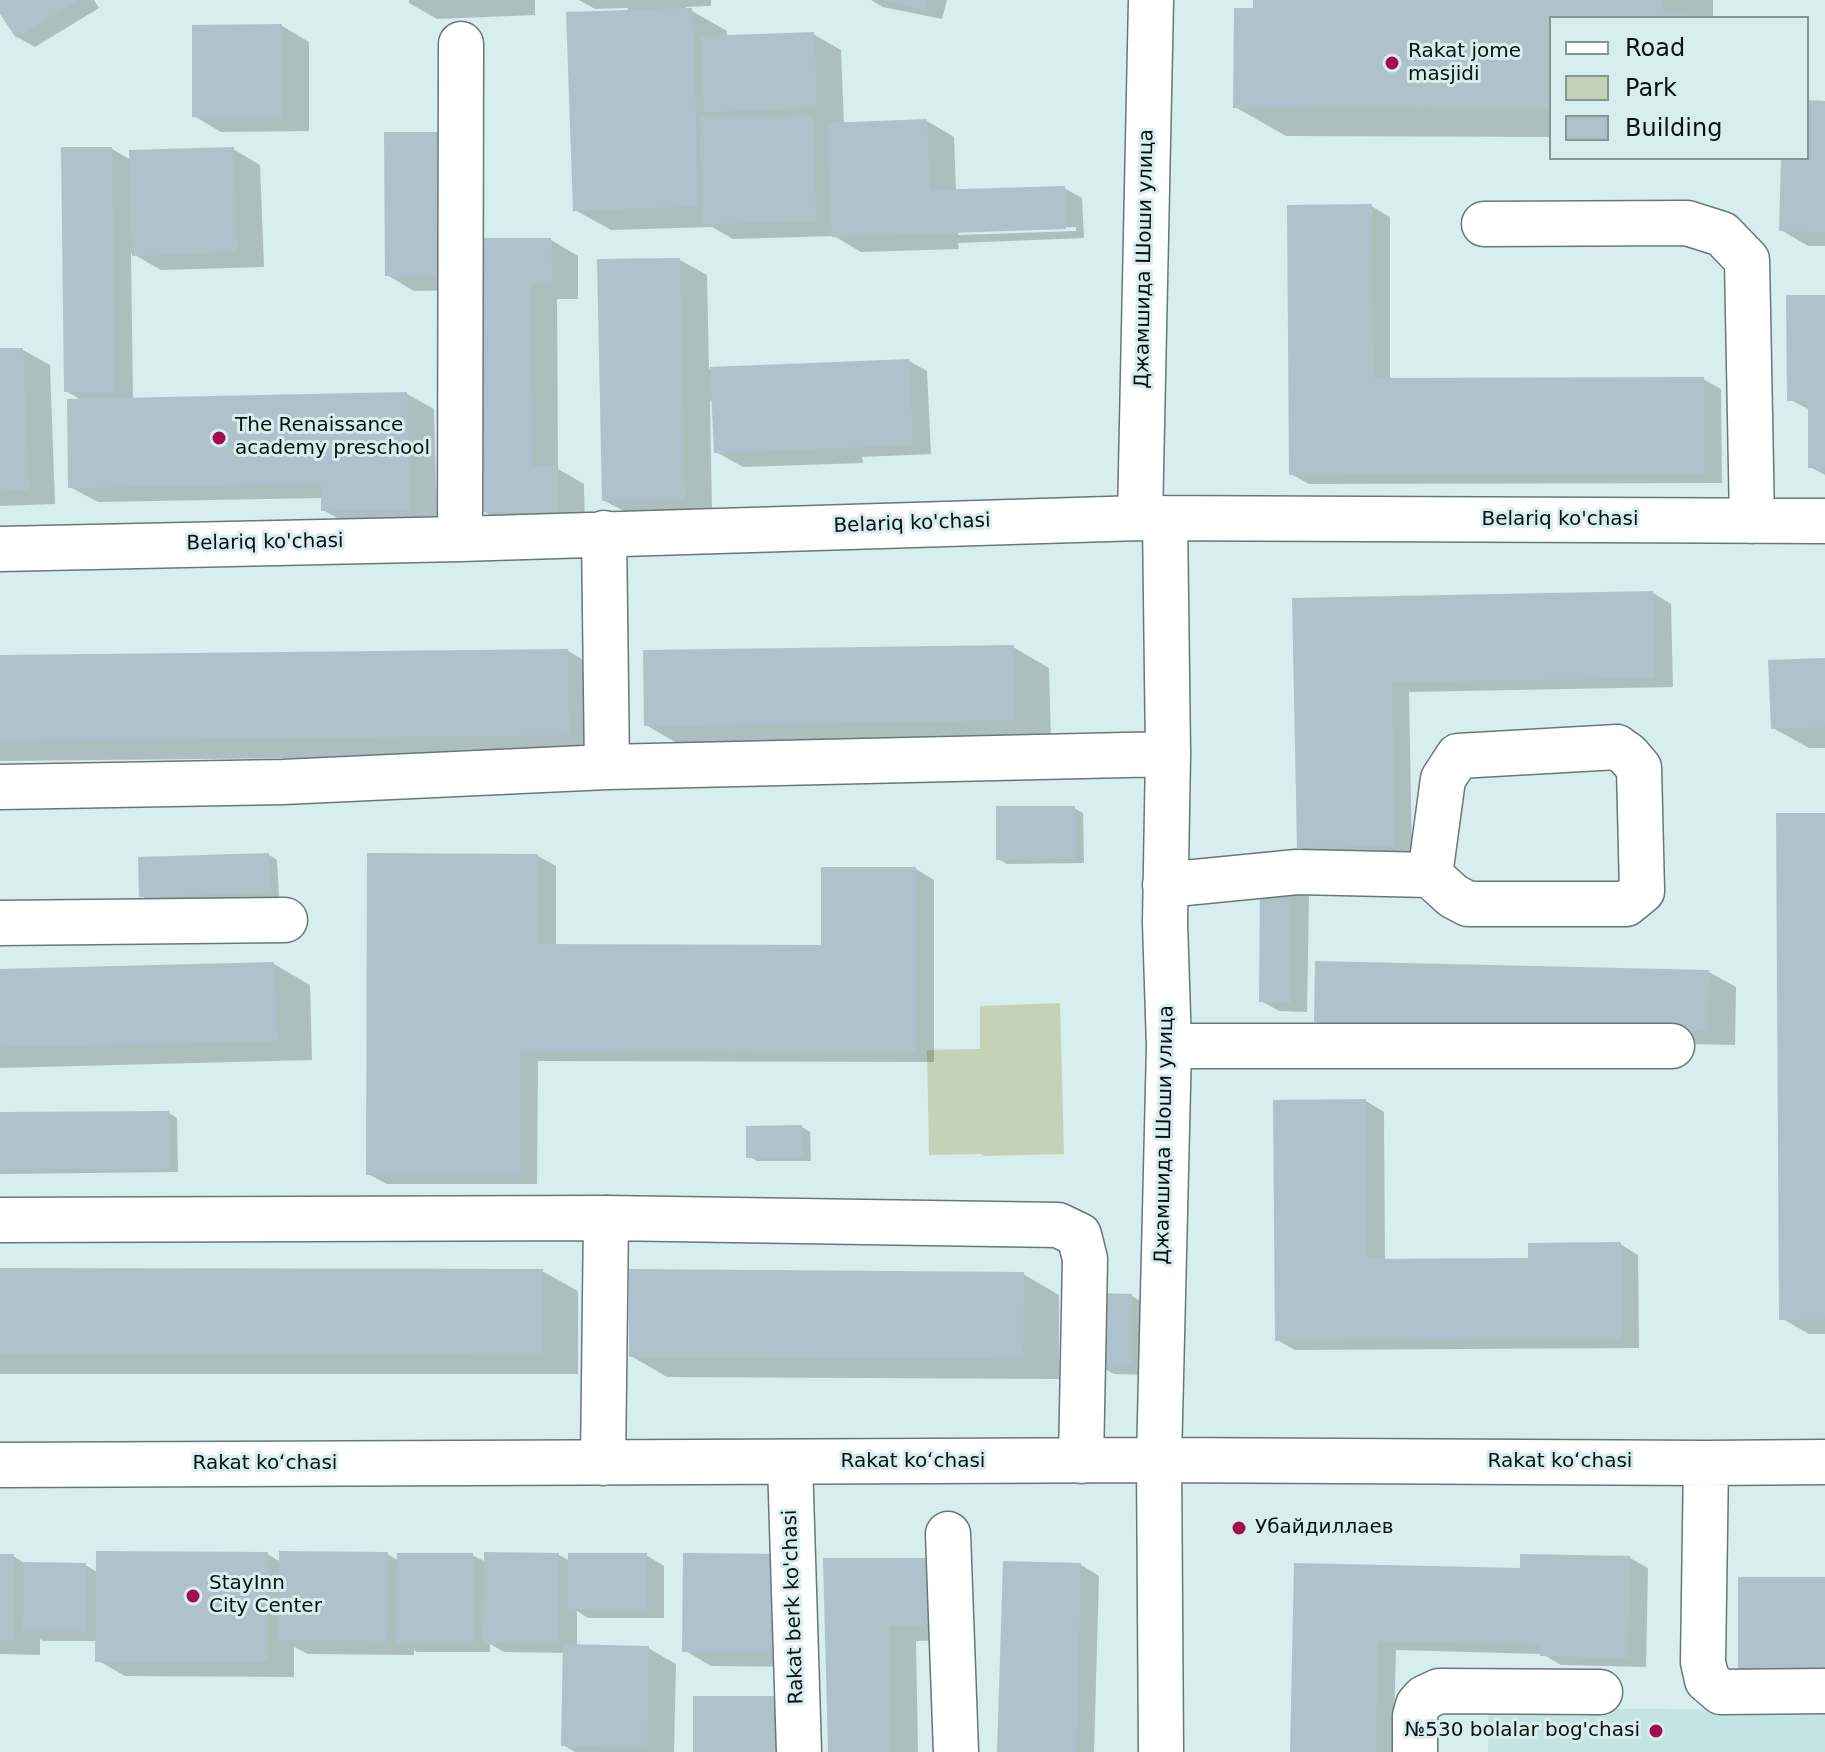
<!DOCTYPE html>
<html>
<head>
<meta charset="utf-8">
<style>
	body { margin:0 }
	#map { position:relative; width:1825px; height:1752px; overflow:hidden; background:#d8eeee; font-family:"DejaVu Sans",sans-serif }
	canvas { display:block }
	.legend { position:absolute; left:1549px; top:16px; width:260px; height:144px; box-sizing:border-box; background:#d8eeee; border:2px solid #859696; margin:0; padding:10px 14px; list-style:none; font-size:24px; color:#091111 }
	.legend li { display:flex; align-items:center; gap:16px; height:40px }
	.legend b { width:40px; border:2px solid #859696 }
</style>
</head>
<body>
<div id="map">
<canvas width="1825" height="1752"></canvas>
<ul class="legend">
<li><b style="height:10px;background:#fff"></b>Road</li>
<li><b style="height:22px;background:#c4d3b6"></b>Park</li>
<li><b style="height:22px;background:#afc1ca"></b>Building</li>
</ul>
</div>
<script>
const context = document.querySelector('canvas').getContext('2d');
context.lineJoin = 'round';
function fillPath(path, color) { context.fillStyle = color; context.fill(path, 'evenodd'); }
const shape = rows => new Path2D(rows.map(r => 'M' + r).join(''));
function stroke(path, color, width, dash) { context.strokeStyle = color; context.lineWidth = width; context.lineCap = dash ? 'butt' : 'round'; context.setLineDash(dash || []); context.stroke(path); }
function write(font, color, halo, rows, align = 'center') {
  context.font = font + ' "DejaVu Sans",sans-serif'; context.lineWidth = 6; context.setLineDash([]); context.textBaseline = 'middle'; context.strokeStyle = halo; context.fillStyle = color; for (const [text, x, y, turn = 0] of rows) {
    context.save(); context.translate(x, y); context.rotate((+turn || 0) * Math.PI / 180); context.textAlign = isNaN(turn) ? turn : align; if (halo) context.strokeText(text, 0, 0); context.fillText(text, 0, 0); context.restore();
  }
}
fillPath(shape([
	[1488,1708,1825,1710,1825,1752,1488,1752]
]), '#c4e4e4');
fillPath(shape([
	[1060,1003,1064,1154,984,1156,982,1154,929,1155,927,1050,980,1049,980,1006]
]), '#c4d3b6');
fillPath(shape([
	[0,0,94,0,99,8,35,47,17,37,0,10],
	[409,0,535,0,535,15,437,19,409,3],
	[579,0,711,0,711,6,685,7,727,31,727,37,813,34,841,50,844,125,927,121,954,137,956,192,1064,188,1082,198,1084,238,958,243,959,249,861,252,834,236,733,239,712,227,611,230,575,210,628,8,595,9],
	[1076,227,1076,231,958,235,958,231],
	[871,0,947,0,942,19,883,7],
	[1255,0,1713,0,1713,18,1551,18,1551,137,1286,136,1235,107,1255,10],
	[282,26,309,42,309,131,221,132,194,116],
	[1807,102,1825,103,1825,246,1808,246,1781,230,1783,158,1807,158],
	[386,134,469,290,414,291,387,275],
	[112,149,131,160,233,149,260,165,264,267,161,270,131,253,133,399,407,394,434,409,437,524,351,526,323,510,323,498,98,502,70,487,81,400,66,391],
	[1371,206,1390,217,1390,379,1703,379,1721,389,1722,483,1309,484,1291,474],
	[481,240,551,240,578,256,578,299,557,299,558,469,584,484,585,526,511,527,483,511],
	[680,260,707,275,709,369,909,361,927,371,931,454,862,457,863,463,743,467,716,452,713,400,710,401,712,514,631,515,603,500],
	[1825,297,1825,475,1810,467,1810,410,1789,399],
	[0,350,23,350,50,365,55,504,0,506],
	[1653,593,1671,604,1673,687,1409,692,1412,855,1317,857,1299,847,1294,600],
	[1013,647,1049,668,1051,740,682,746,646,725],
	[568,651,604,672,605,755,0,761,0,657],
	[1825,660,1825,748,1809,748,1773,728],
	[1074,808,1083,813,1084,863,1007,864,998,859],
	[1825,815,1825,1334,1809,1334,1781,1318],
	[269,855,277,860,279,897,150,901,141,896],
	[538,856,556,866,556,946,823,947,916,869,934,880,934,1062,538,1061,537,1184,387,1184,368,1174],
	[1291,884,1309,895,1307,1012,1279,1011,1261,1001],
	[274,964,310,985,312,1060,0,1068,0,971],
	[1709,972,1736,987,1735,1045,1343,1036,1316,1021],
	[1366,1101,1384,1112,1385,1261,1530,1260,1620,1244,1638,1255,1639,1348,1295,1350,1277,1340],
	[169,1113,177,1118,178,1172,0,1174,0,1114],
	[802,1127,810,1132,811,1161,757,1161,748,1156],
	[0,1270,542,1271,578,1291,578,1374,0,1374],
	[1023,1274,1059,1295,1059,1379,667,1377,631,1356],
	[1132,1296,1150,1307,1148,1375,1114,1374,1096,1364],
	[267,1554,281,1562,387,1554,399,1561,472,1555,486,1562,559,1555,570,1561,646,1555,664,1566,664,1618,588,1618,577,1611,577,1646,648,1648,676,1664,674,1752,575,1752,563,1745,565,1653,504,1652,490,1644,490,1652,417,1652,414,1650,414,1655,308,1654,294,1647,294,1677,125,1676,97,1660,97,1641,43,1641,40,1639,40,1655,0,1654,0,1556,13,1556,26,1564,85,1565,97,1572],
	[784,1556,811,1667,711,1666,684,1650],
	[1630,1558,1648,1568,1646,1667,1561,1665,1542,1654,1396,1650,1393,1752,1292,1752,1296,1565,1522,1570],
	[825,1560,926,1560,955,1640,916,1641,918,1752,830,1752],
	[1081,1565,1099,1576,1094,1752,999,1752]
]), '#0003');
fillPath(shape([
	[0,0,78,0,16,38,0,14],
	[882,0,927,0,924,10],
	[1253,0,1663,0,1663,13,1687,13,1687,18,1551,18,1551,109,1233,108,1234,8,1253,8],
	[692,8,699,206,573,211,566,12],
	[282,24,282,117,192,117,192,25],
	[814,32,817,108,704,112,701,36],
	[1807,100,1825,101,1825,232,1779,231,1781,158,1807,158],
	[813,115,816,221,703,224,700,117],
	[927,119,930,190,1065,186,1066,229,832,237,827,123],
	[384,132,442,132,443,275,385,276],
	[61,147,112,147,115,392,64,392],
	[234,147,237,252,132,256,129,150],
	[1372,204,1373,378,1704,377,1704,474,1289,475,1287,205],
	[479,238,551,238,552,284,530,284,532,466,557,466,558,512,481,512],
	[680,258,685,499,602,501,597,259],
	[1786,295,1825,295,1825,468,1808,468,1808,401,1787,401],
	[0,348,23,348,29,490,0,491],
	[909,359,913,445,714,453,710,367],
	[407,392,410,510,321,511,321,483,68,488,67,399],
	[1653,591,1655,678,1392,682,1395,846,1297,848,1292,598],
	[1014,645,1015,720,644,726,643,650],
	[568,649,569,735,0,741,0,655],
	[1825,658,1825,727,1771,729,1768,660],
	[996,806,1075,806,1076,859,996,860],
	[1776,813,1825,813,1825,1319,1779,1320],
	[269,853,271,893,139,897,138,857],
	[367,853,538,854,538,944,821,945,821,867,916,867,916,1053,520,1052,520,1175,366,1175],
	[1260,882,1291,882,1290,1003,1259,1002],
	[1315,961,1709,970,1708,1031,1314,1022],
	[274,962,277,1041,0,1047,0,969],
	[1366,1099,1367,1259,1528,1258,1528,1243,1621,1242,1621,1339,1275,1341,1273,1100],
	[169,1111,170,1169,0,1170,0,1112],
	[802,1125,803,1157,746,1158,746,1126],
	[0,1268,543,1269,543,1355,0,1354],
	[629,1269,1024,1272,1023,1359,629,1357],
	[1095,1293,1132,1294,1131,1365,1093,1365],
	[96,1551,268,1552,268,1662,95,1662],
	[279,1551,388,1552,387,1641,278,1640],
	[484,1552,559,1553,559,1644,483,1643],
	[397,1553,473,1553,473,1643,396,1643],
	[568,1553,647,1553,647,1609,568,1609],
	[683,1553,785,1554,784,1652,682,1652],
	[0,1554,14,1554,13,1640,0,1640],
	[1520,1554,1630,1556,1628,1658,1540,1656,1540,1645,1378,1641,1376,1752,1290,1752,1294,1563,1520,1568],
	[823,1558,927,1558,928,1625,889,1626,891,1752,828,1752],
	[1003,1561,1081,1563,1076,1752,997,1752],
	[24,1562,86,1563,86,1631,23,1631],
	[1738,1577,1825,1577,1825,1686,1738,1686],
	[563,1644,649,1646,647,1748,561,1746],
	[693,1696,785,1696,785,1752,693,1752]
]), '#afc1ca');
const minor = shape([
	[1484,224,1687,223,1722,234,1747,260,1752,521],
	[1140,518,1151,0],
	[604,533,607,767],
	[460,539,461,44],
	[0,549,460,539,1140,518,1825,521],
	[0,787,283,782,607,767,1168,754],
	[1165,885,1297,872,1430,875,1453,896,1468,904,1626,904,1642,891,1639,768,1628,755,1617,747,1458,756,1443,779,1430,875],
	[0,923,285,920],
	[1169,1046,1672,1046],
	[0,1220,606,1218,1058,1225,1079,1235,1085,1259,1081,1461],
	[790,1462,799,1752],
	[603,1463,606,1218],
	[1706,1463,1703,1662,1707,1680,1721,1692,1825,1691],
	[0,1465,1159,1460,1706,1463,1825,1462],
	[948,1534,956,1752],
	[1161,1752,1159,1460,1169,1046,1165,923,1168,754,1165,518],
	[1415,1752,1415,1716,1418,1705,1424,1698,1439,1691,1600,1692]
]);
stroke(minor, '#657979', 47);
stroke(minor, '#fff', 44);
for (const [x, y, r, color] of [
	[1392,63,8,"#a20d4f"],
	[219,438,8,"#a20d4f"],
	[1239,1528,8,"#a20d4f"],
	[193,1596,8,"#a20d4f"],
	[1656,1731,8,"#a20d4f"]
]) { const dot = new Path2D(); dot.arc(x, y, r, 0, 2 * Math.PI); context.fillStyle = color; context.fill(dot); stroke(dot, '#d8eeee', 3); }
write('20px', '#091111', '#d8eeee', [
	["Rakat jome",1408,52],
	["masjidi",1408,75],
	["The Renaissance",235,426],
	["academy preschool",235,449],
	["Убайдиллаев",1255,1528],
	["StayInn",209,1584],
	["City Center",209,1607],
	["№530 bolalar bog'chasi",1640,1731,"right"]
], 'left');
write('20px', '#091111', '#d8eeee', [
	["Джамшида Шоши улица",1145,259,-89],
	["Belariq ko'chasi",1560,520],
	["Belariq ko'chasi",912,524,-2],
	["Belariq ko'chasi",265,543,-1],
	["Джамшида Шоши улица",1165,1135,-89],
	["Rakat koʻchasi",913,1462],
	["Rakat koʻchasi",1560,1462],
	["Rakat koʻchasi",265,1464],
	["Rakat berk ko'chasi",794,1607,-92]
]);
</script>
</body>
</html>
